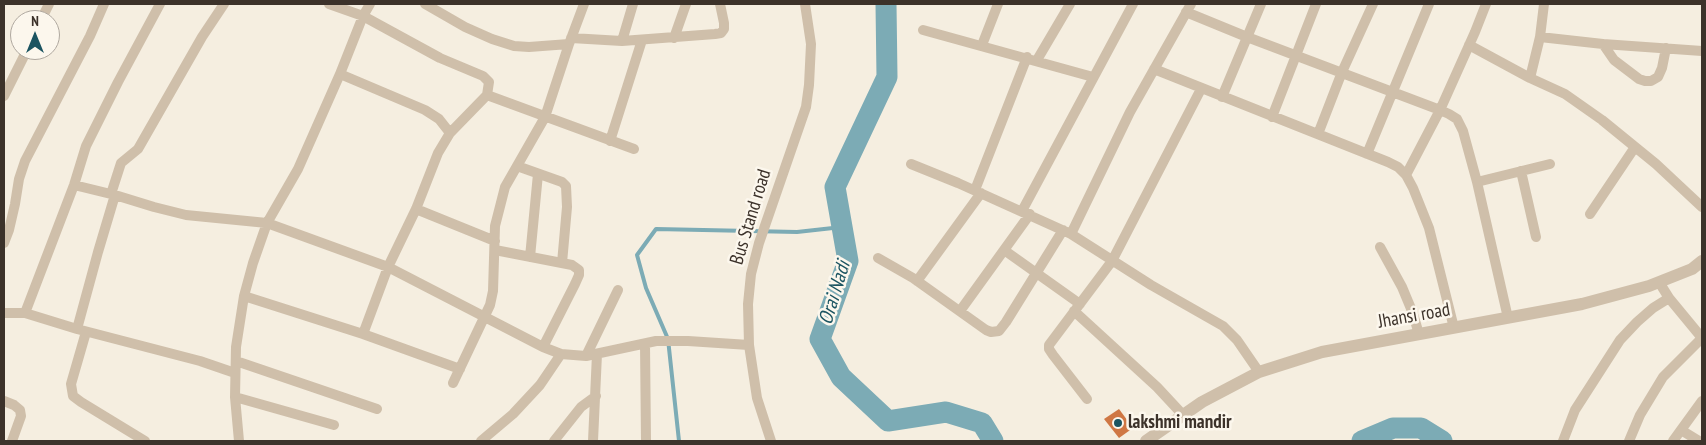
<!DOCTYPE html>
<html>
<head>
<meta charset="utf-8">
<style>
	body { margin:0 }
	#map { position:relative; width:1706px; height:445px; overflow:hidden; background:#f5eee0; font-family:"PT Sans Narrow",sans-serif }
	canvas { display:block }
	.frame { position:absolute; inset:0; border:5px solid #3c322a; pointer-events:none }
	.north { position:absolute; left:10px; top:10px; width:50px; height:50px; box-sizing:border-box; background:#fcf7ed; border:1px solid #afa89f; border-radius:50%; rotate:0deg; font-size:14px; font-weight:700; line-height:20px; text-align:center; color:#3c322a }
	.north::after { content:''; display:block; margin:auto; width:18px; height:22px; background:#1b5461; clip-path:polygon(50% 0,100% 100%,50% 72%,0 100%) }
</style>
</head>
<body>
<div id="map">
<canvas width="1706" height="445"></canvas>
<div class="frame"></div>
<div class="north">N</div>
</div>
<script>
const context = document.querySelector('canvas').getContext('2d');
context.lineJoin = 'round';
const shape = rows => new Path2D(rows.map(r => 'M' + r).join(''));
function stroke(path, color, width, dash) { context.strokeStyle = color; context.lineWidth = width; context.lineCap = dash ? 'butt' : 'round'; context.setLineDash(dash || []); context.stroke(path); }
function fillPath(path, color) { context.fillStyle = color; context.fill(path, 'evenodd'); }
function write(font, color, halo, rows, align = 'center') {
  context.font = font + ' "PT Sans Narrow",sans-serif'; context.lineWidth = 5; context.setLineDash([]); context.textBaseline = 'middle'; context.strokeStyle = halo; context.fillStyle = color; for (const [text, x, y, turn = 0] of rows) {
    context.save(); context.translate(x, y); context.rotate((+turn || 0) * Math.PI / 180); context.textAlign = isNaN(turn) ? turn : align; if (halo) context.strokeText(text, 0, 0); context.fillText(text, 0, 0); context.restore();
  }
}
stroke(shape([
	[679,441,668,339,646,288,637,255,656,229,797,232,842,227]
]), '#7cabb5', 4);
stroke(shape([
	[886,4,887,77,835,187,848,261,820,339,841,377,888,421,946,412,982,423,993,441],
	[1362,441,1393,428,1421,428,1442,441]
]), '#7cabb5', 21);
fillPath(shape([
	[1119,409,1133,428,1119,438,1104,419]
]), '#cf7744');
stroke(shape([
	[329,4,363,16,440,58,483,76,489,82,487,95,450,133,438,153,416,209,388,267,363,334],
	[425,4,465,27,492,39,514,46,529,47,569,44],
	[1186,12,1247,37,1440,110,1449,114,1457,119,1463,131,1477,182,1508,318],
	[41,20,49,4],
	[923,30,1093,77],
	[1540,37,1603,44,1702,51],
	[571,38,622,41,715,34,721,33,724,29,724,23,720,4],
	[674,38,686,4],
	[622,41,633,4],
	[1603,44,1614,60,1639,79,1645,81,1651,81,1658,77,1662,68,1666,48],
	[982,45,998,4],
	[1469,45,1530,78,1565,94,1602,120,1656,164,1702,207],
	[1037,60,1070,4],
	[1154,69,1388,162,1398,167,1406,175,1413,188,1429,228,1454,328],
	[340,74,425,110,439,119,450,133],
	[1530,78,1540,37,1544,4],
	[487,95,634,149],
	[4,96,27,50],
	[1222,97,1261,4],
	[1272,117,1316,4],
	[1318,134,1342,72,1373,4],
	[610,141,642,40],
	[1367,154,1429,4],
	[911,164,958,183,1071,234,1151,285,1223,326,1237,340,1259,372],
	[517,166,562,182,566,186,567,207,562,263],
	[1521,171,1536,237],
	[1406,175,1440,110,1475,32,1486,4],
	[1477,182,1550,164],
	[74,185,115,195,154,207,186,215,267,223,388,267,543,347,561,354,586,356,656,341,688,341,749,345],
	[975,190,1027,57],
	[111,194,121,163,138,149,202,37,224,4],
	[416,209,495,241],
	[1022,211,1133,4],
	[1590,214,1635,147],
	[1071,234,1130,112,1191,4],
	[4,243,9,230,15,204,19,179,25,161,90,36,104,4],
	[1380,247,1402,287,1412,311,1419,334],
	[495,250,572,265,579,270,579,275,575,284,543,347],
	[1004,250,1080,304],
	[530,257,538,174],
	[878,258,913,278,986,330,991,332,999,331,1006,322,1063,230],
	[917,281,981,193],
	[1659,282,1669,298,1702,338],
	[244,296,363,334,460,369],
	[960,311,1030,214],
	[1074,311,1157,387,1183,415],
	[4,313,25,313,77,329,200,361,235,373],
	[25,313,74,185,86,146,118,82,160,4],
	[77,329,98,252,115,195],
	[86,332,71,384,73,396,81,402,145,441],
	[645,344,646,441],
	[586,356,618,290],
	[236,361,377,409],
	[453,383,490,305,493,291,495,226,505,187,545,117,569,44,584,4],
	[235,397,334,425],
	[1087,399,1053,355,1049,349,1049,345,1112,261,1201,89],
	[4,401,14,405,20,410,21,416,12,441],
	[1681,430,1699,441],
	[239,441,235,397,236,347,244,296,253,263,267,223,298,169,340,74,363,16,370,4],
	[481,441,513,414,540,385,561,354],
	[554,441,581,407,596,396],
	[593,441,597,354],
	[771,441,757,398,749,345,748,304,751,274,759,243,806,107,809,85,811,44,805,4],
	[1563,441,1575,410,1620,340,1637,322,1653,308,1669,298],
	[1629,441,1640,415,1663,377,1702,338],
	[1673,441,1702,401]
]), '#cfbfaa', 10);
stroke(shape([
	[1146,441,1202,402,1259,372,1322,352,1582,304,1649,286,1692,269,1702,261]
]), '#cfbfaa', 12);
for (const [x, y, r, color] of [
	[1118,423,5,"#1b5461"]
]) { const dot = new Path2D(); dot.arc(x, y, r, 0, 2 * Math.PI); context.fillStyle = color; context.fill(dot); stroke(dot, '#fcf7ed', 2); }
write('19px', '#3c322a', '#fcf7ed', [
	["Bus Stand road",751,217,-73],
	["Jhansi road",1414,316,-10]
]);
write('bold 19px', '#3c322a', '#fcf7ed', [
	["lakshmi mandir",1128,423]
], 'left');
write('italic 20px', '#1b5461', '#fcf7ed', [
	["Orai Nadi",835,293,-73]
]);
</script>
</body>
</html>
